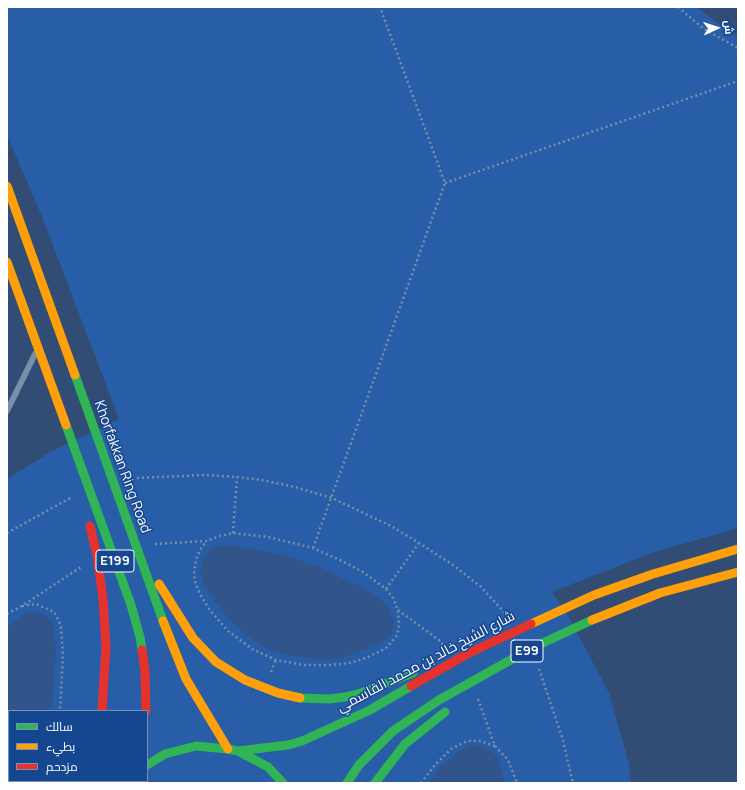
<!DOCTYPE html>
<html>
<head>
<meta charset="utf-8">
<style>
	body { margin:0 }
	#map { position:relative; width:745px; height:790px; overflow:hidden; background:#314d75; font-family:Manrope,Cairo,sans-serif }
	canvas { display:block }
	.frame { position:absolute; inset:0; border:8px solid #fff; pointer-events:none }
	.legend { position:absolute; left:8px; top:710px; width:140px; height:72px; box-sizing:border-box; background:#154791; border:1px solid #7391bd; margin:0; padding:5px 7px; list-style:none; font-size:12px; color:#fff }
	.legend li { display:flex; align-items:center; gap:8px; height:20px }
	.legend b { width:20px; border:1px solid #7391bd }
	.north { position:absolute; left:697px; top:8px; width:40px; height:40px; -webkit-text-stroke:3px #154791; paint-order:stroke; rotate:87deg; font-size:11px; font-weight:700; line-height:16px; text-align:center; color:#fff }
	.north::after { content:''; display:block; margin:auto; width:14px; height:18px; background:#fff; clip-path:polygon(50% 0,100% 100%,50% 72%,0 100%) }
</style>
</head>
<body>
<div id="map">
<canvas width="745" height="790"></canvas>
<div class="frame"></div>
<ul class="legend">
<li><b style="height:5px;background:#30b455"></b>سالك</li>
<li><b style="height:5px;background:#ff9f0a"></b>بطيء</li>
<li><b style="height:5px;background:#e5322d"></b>مزدحم</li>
</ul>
<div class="north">ش</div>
</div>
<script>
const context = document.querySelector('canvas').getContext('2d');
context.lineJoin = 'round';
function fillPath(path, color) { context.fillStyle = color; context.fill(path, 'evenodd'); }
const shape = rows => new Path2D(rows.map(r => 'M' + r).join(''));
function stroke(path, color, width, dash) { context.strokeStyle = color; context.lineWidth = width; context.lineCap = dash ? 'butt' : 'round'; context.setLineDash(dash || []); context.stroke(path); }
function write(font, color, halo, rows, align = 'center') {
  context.font = font + ' Manrope,Cairo,sans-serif'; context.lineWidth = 3; context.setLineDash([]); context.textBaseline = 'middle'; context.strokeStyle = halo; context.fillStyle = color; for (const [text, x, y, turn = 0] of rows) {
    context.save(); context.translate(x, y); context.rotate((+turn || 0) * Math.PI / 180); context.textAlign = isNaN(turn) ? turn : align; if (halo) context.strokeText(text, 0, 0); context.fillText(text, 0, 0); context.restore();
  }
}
fillPath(shape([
	[7,7,696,7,725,29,738,36,738,528,651,553,552,592,570,619,609,693,629,764,631,783,7,783,7,479,52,451,119,419,43,219,7,135],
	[9,711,147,711,147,781,9,781]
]), '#285ea8');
fillPath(shape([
	[229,545,281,554,319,567,363,588,382,601,390,609,394,621,392,632,386,640,375,646,342,658,325,660,304,658,281,654,260,645,230,621,215,602,205,586,200,571,202,561,207,553,214,547],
	[36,612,43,614,50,619,54,628,56,649,52,711,9,711,9,781,38,781,37,783,7,783,7,627,25,613],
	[471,745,484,747,496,755,503,775,505,783,429,783,441,766,459,751]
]), '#31558a');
stroke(shape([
	[678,7,704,29,738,48],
	[445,183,738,81],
	[137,478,205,475,237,477,262,480,295,487,332,498,391,526,419,543,453,565,481,587,505,613],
	[7,533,72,497],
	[233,533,237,477],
	[155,544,206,541,220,536,233,533,268,537,313,548,342,561,363,572,386,589,393,598,398,610,399,624,398,631,396,637,385,649,366,658,349,663,332,665,304,665,276,660,252,649,228,631,209,609,200,594,195,582,194,573,196,560,200,550,206,541],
	[313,548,445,183,380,7],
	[386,589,419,543],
	[22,606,36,604,54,612,59,621,61,628,63,655,60,711],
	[398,610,440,641,443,645],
	[7,614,22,606,81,567],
	[539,669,562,737,573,783],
	[271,672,276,660],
	[478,699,495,746,508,760,517,783],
	[45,783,46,781],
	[421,783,435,765,451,749,467,741,480,741,495,746]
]), '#798ea8', 2.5, [2, 3]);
stroke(shape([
	[7,411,35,354]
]), '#798ea8', 6);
stroke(shape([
	[75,375,163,621],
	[66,425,131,605,140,637,142,650],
	[300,698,329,699,345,697,361,693,413,673],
	[238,751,288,745,302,741,370,710,411,686],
	[147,765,165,754,196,746,228,749,238,751,268,767,283,783],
	[128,783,129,781],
	[347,783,359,765,393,731,439,700,532,648,592,620],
	[375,783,405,744,445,712]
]), '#30b455', 9);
stroke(shape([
	[7,186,75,375],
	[7,262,66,425],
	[159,584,193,638,216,662,245,680,278,693,300,698],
	[592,620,660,593,738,572],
	[163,621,186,679,228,749],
	[531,624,594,595,653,574,738,549],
	[86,783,87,781]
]), '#ff9f0a', 9);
stroke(shape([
	[90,526,97,556,103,599,106,647,102,711],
	[142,650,145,671,146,711],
	[411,686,467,654,531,624]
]), '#e5322d', 9);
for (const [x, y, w] of [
	[115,561,38],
	[527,651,32]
]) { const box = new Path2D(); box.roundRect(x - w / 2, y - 11, w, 22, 3); context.fillStyle = '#154791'; context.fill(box); stroke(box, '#fff', 1); }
write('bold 13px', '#fff', null, [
	["E199",115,561],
	["E99",527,651]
]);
write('14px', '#fff', '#154791', [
	["Khorfakkan Ring Road",122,467,70],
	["شارع الشيخ خالد بن محمد القاسمي",426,662,-28]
]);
</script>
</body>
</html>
